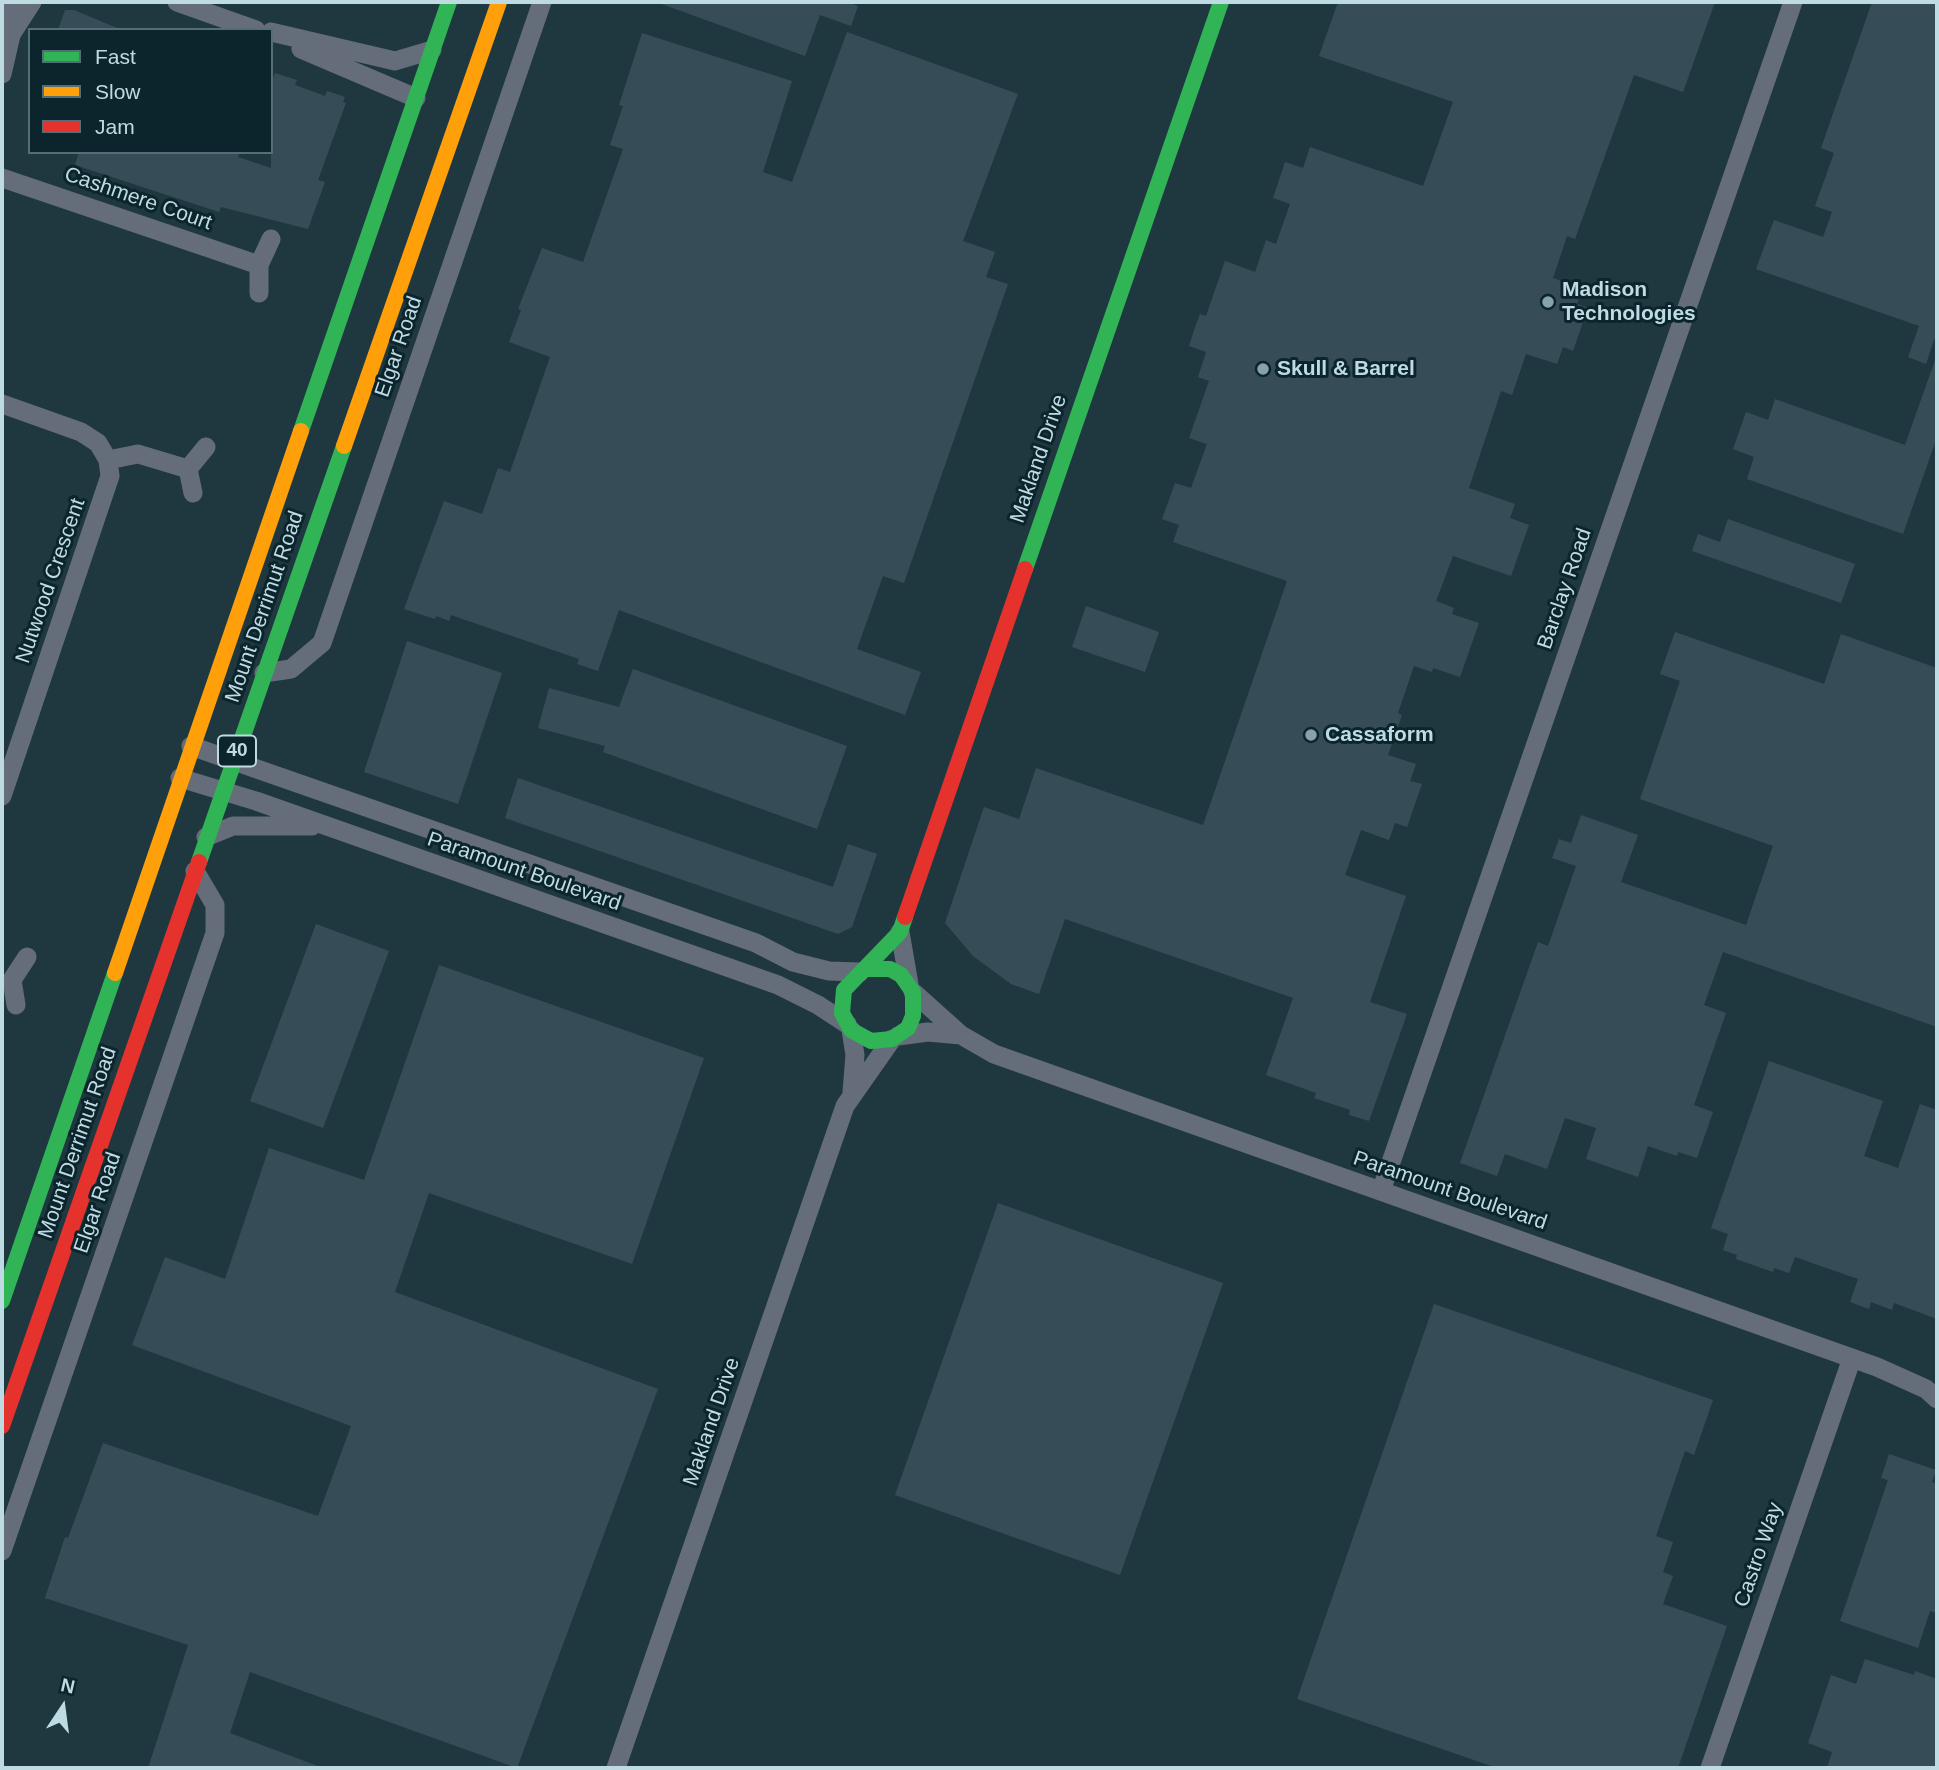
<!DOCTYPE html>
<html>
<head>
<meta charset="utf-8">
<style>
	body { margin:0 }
	#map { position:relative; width:1939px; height:1770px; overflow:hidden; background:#1f3840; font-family:Helvetica,sans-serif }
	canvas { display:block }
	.frame { position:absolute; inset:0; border:4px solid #bedbe4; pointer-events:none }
	.legend { position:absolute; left:28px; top:28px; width:245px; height:126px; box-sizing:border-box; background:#0c252c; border:2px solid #536e76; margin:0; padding:9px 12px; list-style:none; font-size:21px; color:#bedbe4 }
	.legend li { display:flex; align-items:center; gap:14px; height:35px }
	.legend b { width:35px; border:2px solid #536e76 }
	.north { position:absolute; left:28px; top:1672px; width:70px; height:70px; -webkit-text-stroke:5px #0c252c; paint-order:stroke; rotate:13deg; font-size:19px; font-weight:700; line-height:28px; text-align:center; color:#bedbe4 }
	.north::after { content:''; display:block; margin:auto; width:24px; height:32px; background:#bedbe4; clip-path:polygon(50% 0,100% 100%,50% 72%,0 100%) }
</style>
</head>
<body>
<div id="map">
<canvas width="1939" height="1770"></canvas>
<div class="frame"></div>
<ul class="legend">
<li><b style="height:9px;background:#30b455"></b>Fast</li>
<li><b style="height:9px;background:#ff9f0a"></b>Slow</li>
<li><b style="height:9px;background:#e5322d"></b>Jam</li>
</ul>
<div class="north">N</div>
</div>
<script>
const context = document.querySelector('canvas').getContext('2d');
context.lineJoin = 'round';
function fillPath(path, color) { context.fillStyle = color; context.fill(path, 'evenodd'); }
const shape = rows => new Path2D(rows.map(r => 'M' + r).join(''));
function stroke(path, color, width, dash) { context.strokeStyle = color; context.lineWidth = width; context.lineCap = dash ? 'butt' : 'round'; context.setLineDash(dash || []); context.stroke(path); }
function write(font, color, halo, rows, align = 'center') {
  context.font = font + ' Helvetica,sans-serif'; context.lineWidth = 6; context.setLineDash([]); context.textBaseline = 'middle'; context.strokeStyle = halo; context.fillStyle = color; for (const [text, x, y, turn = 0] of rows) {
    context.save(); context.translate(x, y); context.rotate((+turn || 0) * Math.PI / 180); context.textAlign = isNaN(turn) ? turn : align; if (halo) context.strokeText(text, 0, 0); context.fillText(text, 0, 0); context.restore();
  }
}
fillPath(shape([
	[656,2,847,2,858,6,851,26,820,15,805,56],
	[1338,2,1715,2,1683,92,1634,75,1575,239,1567,236,1553,278,1582,289,1577,304,1588,308,1573,351,1563,347,1557,364,1526,354,1512,395,1501,391,1469,488,1515,504,1510,518,1529,525,1511,576,1453,556,1436,601,1454,608,1452,614,1479,623,1460,677,1433,668,1432,672,1414,666,1398,713,1402,715,1388,755,1416,764,1410,781,1422,784,1407,827,1395,823,1389,840,1361,830,1345,875,1406,896,1370,1002,1407,1014,1369,1121,1349,1115,1350,1110,1314,1098,1316,1093,1266,1075,1293,998,1065,919,1039,994,1011,984,973,956,945,923,984,807,1019,819,1036,768,1203,825,1287,581,1173,542,1179,525,1162,519,1175,483,1191,488,1207,444,1189,438,1209,381,1198,377,1206,352,1189,346,1194,330,1200,314,1206,316,1225,261,1255,272,1266,240,1276,244,1290,204,1273,198,1285,162,1303,168,1310,147,1423,186,1453,102,1319,56],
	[1872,2,1937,2,1937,331,1926,364,1908,357,1919,326,1756,269,1774,220,1823,237,1832,212,1815,206,1834,153,1821,148],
	[65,10,74,10,122,30,58,30],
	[847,32,1018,94,963,241,995,252,986,277,1008,284,904,583,883,576,857,649,921,672,905,715,619,610,598,671,577,664,579,659,451,615,449,621,436,616,435,619,404,609,444,501,482,514,498,468,510,472,550,357,509,342,521,310,518,309,542,248,583,262,623,149,610,145,623,106,619,105,642,33,792,81,763,172,792,182],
	[275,73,297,80,295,85,325,96,327,91,345,97,343,102,346,103,318,180,325,182,308,229,221,207,219,212,75,165,79,152,240,152,238,157,271,168,271,84],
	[1935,360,1937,437,1903,534,1747,479,1754,457,1733,449,1746,412,1768,420,1775,399,1905,445],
	[1728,519,1855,564,1841,603,1692,551,1698,534,1720,542],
	[1086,606,1159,632,1145,672,1072,647],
	[1675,632,1824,684,1841,634,1937,668,1937,1027,1723,952,1704,1005,1726,1013,1694,1105,1713,1112,1697,1158,1678,1152,1677,1156,1648,1146,1638,1177,1586,1159,1596,1128,1565,1118,1547,1169,1505,1154,1497,1176,1460,1163,1538,942,1548,946,1576,866,1552,858,1559,839,1571,843,1581,815,1638,835,1621,882,1746,925,1773,846,1640,799,1680,681,1660,674],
	[407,641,502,673,458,804,364,772],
	[633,669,847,746,817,829,603,752,605,746,538,728,549,688,619,707],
	[518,778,833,887,848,844,877,854,852,927,838,934,505,818],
	[316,924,389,951,323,1128,250,1101],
	[439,965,704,1058,632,1264,429,1193,395,1292,658,1389,517,1768,250,1672,230,1733,323,1768,148,1768,188,1645,45,1598,65,1537,68,1538,103,1443,318,1516,351,1426,132,1345,165,1257,225,1279,269,1148,364,1180],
	[1769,1061,1883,1101,1864,1156,1898,1168,1920,1104,1937,1110,1937,1319,1894,1303,1892,1310,1871,1302,1869,1309,1850,1302,1858,1279,1795,1257,1789,1273,1774,1268,1773,1272,1736,1259,1737,1255,1723,1250,1728,1234,1711,1228],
	[998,1203,1223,1283,1120,1575,895,1495],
	[1434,1304,1713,1400,1694,1455,1685,1451,1656,1536,1673,1542,1663,1572,1673,1576,1663,1604,1727,1626,1678,1768,1497,1768,1297,1699],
	[1889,1454,1936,1470,1932,1482,1937,1484,1937,1613,1930,1611,1918,1648,1840,1621,1888,1480,1881,1478],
	[1865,1659,1914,1675,1915,1671,1937,1679,1937,1768,1827,1768,1832,1752,1808,1743,1831,1675,1856,1684]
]), '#364d58');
stroke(shape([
	[177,2,256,30],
	[271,32,395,61,432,50],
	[12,33,32,2],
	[301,49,416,98],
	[2,74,11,35,12,2],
	[2,178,259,265],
	[259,293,259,265,271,239],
	[2,404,81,432,98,443,108,460,110,476,2,796],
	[108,460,138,454,188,469],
	[193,493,188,469,206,447],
	[264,673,291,669,322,643,542,2],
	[191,746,756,943,793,962,829,971,860,972],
	[180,778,256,801,778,985,818,1005,847,1024],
	[206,837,233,826,312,826],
	[900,932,909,984],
	[913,992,961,1035,994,1054,1877,1367,1926,1389,1937,1399],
	[16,1005,12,980,27,957],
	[851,1030,855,1055,852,1092],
	[898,1036,928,1032,961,1035],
	[1381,1191,1793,2],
	[2,1551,215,933,215,905,195,871],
	[616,1768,845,1106,892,1039],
	[1710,1768,1852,1358]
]), '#656d7a', 19);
stroke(shape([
	[301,431,449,2],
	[1025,569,1221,2],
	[199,862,344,446],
	[866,969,890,969,901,975,913,992,913,1016,908,1028,892,1039,871,1041,851,1030,842,1013,844,990,900,932,905,917],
	[2,1301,115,973]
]), '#30b455', 16);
stroke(shape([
	[344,446,499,2],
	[115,973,301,431]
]), '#ff9f0a', 16);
stroke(shape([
	[905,917,1025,569],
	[2,1426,199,862]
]), '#e5322d', 16);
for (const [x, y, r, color] of [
	[1548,302,7,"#86a2ab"],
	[1263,369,7,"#86a2ab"],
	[1311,735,7,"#86a2ab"]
]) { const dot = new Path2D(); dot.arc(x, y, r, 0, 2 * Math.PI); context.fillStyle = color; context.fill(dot); stroke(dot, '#0c252c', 2.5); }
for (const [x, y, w] of [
	[237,751,38]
]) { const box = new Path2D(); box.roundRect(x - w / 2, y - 15.5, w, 31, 5); context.fillStyle = '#0c252c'; context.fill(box); stroke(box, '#bedbe4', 2); }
write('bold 19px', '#bedbe4', null, [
	["40",237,751]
]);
write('21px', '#bedbe4', '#0c252c', [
	["Cashmere Court",138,199,19],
	["Elgar Road",399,347,-71],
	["Makland Drive",1039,459,-71],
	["Nutwood Crescent",51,581,-71],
	["Barclay Road",1565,589,-71],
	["Mount Derrimut Road",265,607,-71],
	["Paramount Boulevard",524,872,19],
	["Mount Derrimut Road",78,1143,-71],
	["Paramount Boulevard",1450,1191,19],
	["Elgar Road",98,1203,-71],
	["Makland Drive",712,1422,-71],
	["Castro Way",1759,1555,-71]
]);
write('bold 21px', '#bedbe4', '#0c252c', [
	["Madison",1562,290],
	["Technologies",1562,314],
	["Skull & Barrel",1277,369],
	["Cassaform",1325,735]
], 'left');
</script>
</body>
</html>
